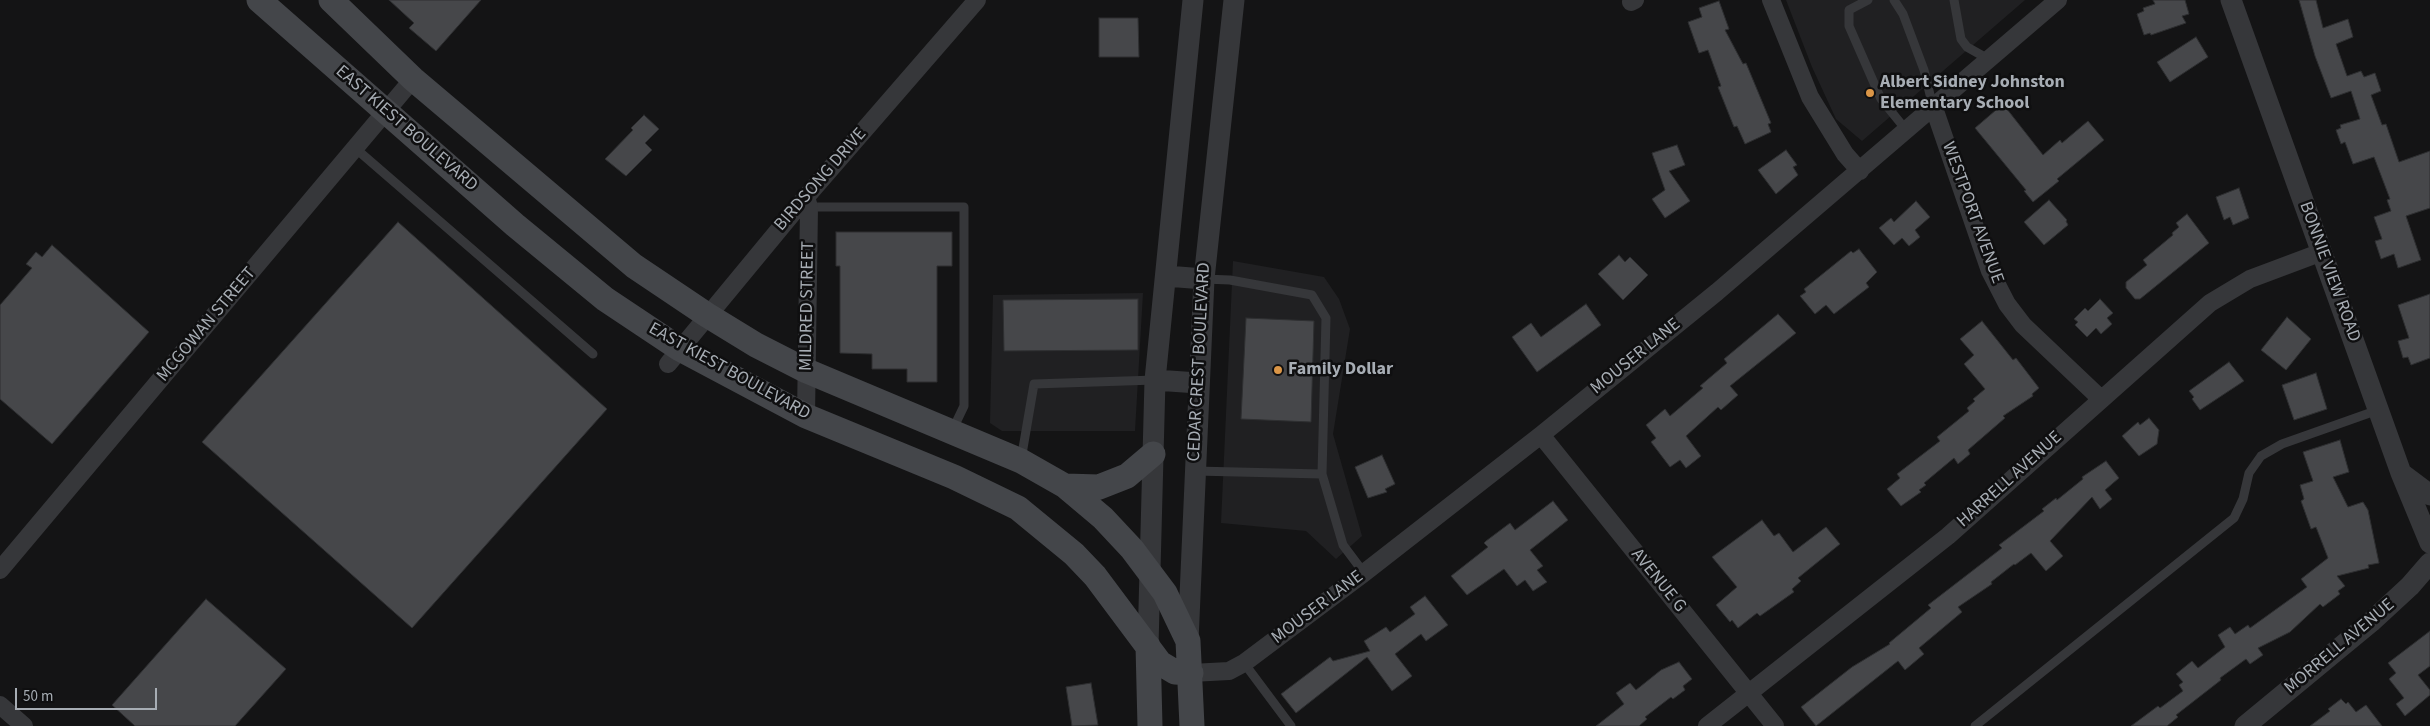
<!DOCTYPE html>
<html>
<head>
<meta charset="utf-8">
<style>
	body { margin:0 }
	#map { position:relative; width:2430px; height:726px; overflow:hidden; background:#141415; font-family:"Source Sans 3",sans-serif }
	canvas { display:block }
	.scale { position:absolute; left:15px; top:688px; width:142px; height:22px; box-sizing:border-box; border:2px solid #a7adb4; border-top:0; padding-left:6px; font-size:15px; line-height:18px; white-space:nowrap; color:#a7adb4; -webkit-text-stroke:4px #0f0f10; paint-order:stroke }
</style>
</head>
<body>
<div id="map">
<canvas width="2430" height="726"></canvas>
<div class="scale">50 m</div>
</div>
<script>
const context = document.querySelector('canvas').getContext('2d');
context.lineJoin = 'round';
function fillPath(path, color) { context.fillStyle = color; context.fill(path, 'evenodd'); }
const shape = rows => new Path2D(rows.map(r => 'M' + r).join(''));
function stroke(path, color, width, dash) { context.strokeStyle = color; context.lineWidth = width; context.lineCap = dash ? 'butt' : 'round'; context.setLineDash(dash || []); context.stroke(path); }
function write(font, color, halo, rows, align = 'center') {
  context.font = font + ' "Source Sans 3",sans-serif'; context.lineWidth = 5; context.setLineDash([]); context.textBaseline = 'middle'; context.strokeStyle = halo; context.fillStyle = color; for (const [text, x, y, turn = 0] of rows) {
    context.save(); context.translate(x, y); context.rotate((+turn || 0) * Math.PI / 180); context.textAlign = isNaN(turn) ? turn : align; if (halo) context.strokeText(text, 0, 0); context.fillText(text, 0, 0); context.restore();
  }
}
fillPath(shape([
	[1786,0,2025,0,1862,141,1836,119,1812,67],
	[1233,261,1324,277,1339,299,1350,329,1333,434,1362,536,1336,559,1306,531,1221,523],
	[1143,293,1135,431,1002,431,990,423,993,295]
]), '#202022');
const building = shape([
	[389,0,481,0,436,51,409,28,414,23,389,0],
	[2153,0,2185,0,2189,14,2182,16,2186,23,2151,35,2150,33,2144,35,2137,14,2144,11,2143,8,2155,4,2153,0],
	[2299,0,2316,0,2323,28,2348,19,2353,37,2336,44,2347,76,2361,71,2364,77,2375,73,2381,91,2371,95,2382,125,2386,124,2399,162,2430,151,2430,208,2406,216,2421,260,2398,268,2394,254,2381,259,2375,241,2382,239,2374,217,2391,211,2387,200,2390,199,2374,157,2353,164,2345,142,2341,144,2336,130,2341,128,2340,125,2360,119,2351,91,2331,98,2315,56,2299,0],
	[1719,1,1729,29,1725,30,1743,64,1746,63,1771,123,1768,124,1771,132,1745,144,1737,126,1734,127,1718,87,1721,86,1708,50,1699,53,1688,22,1702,17,1699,8,1719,1],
	[1099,18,1138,18,1139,57,1099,57,1099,18],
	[2196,37,2208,57,2170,82,2157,62,2196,37],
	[2003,104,2043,155,2060,140,2062,143,2088,121,2104,140,2057,179,2059,181,2033,202,2024,191,2026,190,1975,128,2003,104],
	[644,115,659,129,645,143,652,150,626,176,605,159,633,130,631,128,644,115],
	[1677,145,1685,165,1669,171,1690,201,1665,218,1652,199,1665,190,1652,153,1677,145],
	[1786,150,1797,165,1793,167,1798,175,1776,194,1758,170,1786,150],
	[2239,188,2249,218,2233,225,2230,217,2224,220,2216,197,2239,188],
	[2049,200,2067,220,2066,221,2068,225,2044,245,2024,222,2049,200],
	[1916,201,1930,217,1915,230,1920,237,1909,246,1902,238,1894,245,1879,228,1891,218,1894,222,1916,201],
	[2187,214,2209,243,2140,299,2135,299,2126,288,2126,282,2147,265,2143,260,2173,235,2172,233,2179,227,2176,223,2187,214],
	[398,222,607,409,412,628,202,442,398,222],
	[836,232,952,232,952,266,937,266,937,382,907,382,907,369,872,369,872,354,840,353,840,266,836,266,836,232],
	[52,245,149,332,52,444,0,399,0,305,32,268,26,264,36,252,42,257,52,245],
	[1859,249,1877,272,1866,283,1869,287,1834,314,1826,305,1815,314,1800,296,1806,292,1804,289,1851,251,1853,253,1859,249],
	[1619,255,1625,262,1630,257,1648,275,1623,300,1598,274,1619,255],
	[2430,294,2430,358,2411,365,2408,357,2403,358,2398,341,2409,338,2398,305,2430,294],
	[1138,299,1138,350,1004,351,1003,300,1138,299],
	[2100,299,2113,313,2107,318,2112,324,2101,334,2096,328,2087,337,2075,325,2078,322,2074,319,2085,308,2088,311,2100,299],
	[1586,304,1601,325,1537,372,1512,337,1531,323,1541,337,1586,304],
	[1778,314,1796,333,1730,386,1738,395,1721,410,1718,407,1686,436,1701,456,1686,468,1680,460,1670,467,1651,442,1656,438,1646,425,1665,409,1670,416,1703,388,1700,386,1727,363,1724,359,1778,314],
	[2287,317,2311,339,2286,370,2261,350,2287,317],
	[1246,318,1314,321,1311,422,1241,419,1246,318],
	[1982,321,2013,360,2016,358,2039,388,2032,394,2033,396,2003,416,2005,418,1968,450,1970,454,1958,464,1954,458,1924,483,1926,485,1919,490,1921,492,1901,506,1887,489,1900,478,1897,474,1940,441,1937,437,1969,411,1967,408,1975,401,1973,399,1985,389,1964,364,1974,355,1960,339,1982,321],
	[2229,362,2244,381,2200,410,2192,399,2194,397,2189,391,2229,362],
	[2316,373,2327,409,2294,420,2282,385,2316,373],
	[2149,418,2159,430,2157,444,2139,456,2122,436,2138,422,2140,425,2149,418],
	[2340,440,2349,472,2333,477,2348,507,2363,502,2368,510,2379,563,2368,565,2369,568,2337,576,2345,586,2338,591,2340,594,2323,607,2320,604,2290,632,2258,648,2263,655,2250,664,2246,659,2220,678,2221,680,2176,715,2178,717,2167,726,2131,726,2158,706,2160,708,2183,691,2179,685,2183,682,2176,674,2192,661,2198,668,2225,647,2218,635,2230,627,2235,634,2248,625,2250,628,2307,587,2301,579,2328,558,2316,527,2311,529,2301,501,2304,499,2300,485,2313,481,2303,452,2340,440],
	[1382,455,1395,484,1385,489,1387,492,1368,498,1355,467,1382,455],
	[2106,461,2119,478,2105,490,2112,499,2100,509,2092,497,2050,541,2063,556,2046,571,2031,553,2015,565,2014,564,1991,582,1992,584,1958,607,1962,612,1919,648,1924,654,1905,670,1898,661,1816,726,1801,707,1852,667,1890,644,1889,643,1931,608,1928,605,2002,548,1999,545,2044,511,2042,509,2056,498,2057,500,2083,479,2082,477,2106,461],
	[1553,501,1568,520,1530,550,1543,566,1537,570,1547,582,1533,591,1525,580,1517,586,1504,569,1467,595,1451,576,1488,547,1484,543,1486,541,1510,523,1515,530,1553,501],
	[1762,520,1774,536,1779,533,1793,552,1826,527,1840,544,1798,578,1801,581,1792,589,1794,592,1760,616,1757,613,1738,628,1732,620,1730,622,1716,605,1737,587,1712,557,1762,520],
	[1425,596,1448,625,1426,641,1421,634,1395,654,1412,676,1392,691,1367,657,1296,713,1281,694,1330,657,1333,661,1370,651,1364,641,1386,627,1390,632,1415,614,1410,607,1425,596],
	[206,599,286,669,235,726,135,726,112,705,206,599],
	[2430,631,2430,666,2418,675,2430,690,2430,695,2405,716,2396,704,2404,698,2389,679,2396,673,2388,663,2430,631],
	[1679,662,1692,679,1683,686,1685,690,1673,699,1671,697,1645,717,1647,719,1639,726,1596,726,1624,704,1616,693,1630,683,1636,690,1661,670,1679,662],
	[1091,683,1098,725,1072,726,1066,687,1091,683],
	[2341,699,2346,704,2348,702,2356,712,2366,705,2382,726,2310,726,2330,711,2328,709,2341,699]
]);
fillPath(building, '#46474a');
stroke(building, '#2e2f31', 1);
stroke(shape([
	[1868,0,1849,10,1849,26,1881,99,1907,131],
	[1894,0,1903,14,1924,70,1933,107],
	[1954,0,1961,39,1967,47,1990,60],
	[355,148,593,354],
	[809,207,964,207,964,406,952,431],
	[1204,279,1230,280,1312,295,1326,318,1322,474,1343,545,1364,573],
	[1021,460,1034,384,1155,380],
	[1195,471,1322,474],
	[1244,663,1291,726],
	[1975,726,2234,518,2243,499,2249,473,2261,456,2282,444,2378,410]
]), '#36373a', 9);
stroke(shape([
	[1771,0,1810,97,1845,154,1860,171],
	[1631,2,1635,0],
	[1934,108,1990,271,2007,304,2023,325,2101,399],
	[668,364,806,197,977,0],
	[806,416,809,207,806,197],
	[1541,435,1775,726],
	[0,570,413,79],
	[1191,673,1229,671,1244,663,1364,573,1541,435,1717,292,2058,0],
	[0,705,24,726],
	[1707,726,1948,536,2210,303,2250,279,2322,252]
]), '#36373a', 18);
stroke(shape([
	[2231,0,2401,473,2430,543],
	[1166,276,1204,279],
	[1155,380,1198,383],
	[2401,473,2430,495],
	[1188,641,1204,279,1234,0],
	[1148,646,1155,380,1193,0],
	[2245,726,2371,622,2410,586,2430,563]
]), '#36373a', 21);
stroke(shape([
	[259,0,515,225,605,299,680,349,806,416,954,477,1018,508,1074,554,1095,576,1160,663,1175,672,1191,673],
	[331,0,413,79,634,266,707,315,756,345,807,371,1021,461,1065,486,1103,518,1132,549,1165,593,1188,641,1192,726],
	[1065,486,1099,487,1127,476,1153,454],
	[1148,646,1150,726]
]), '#44464a', 25);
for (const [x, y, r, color] of [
	[1870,93,5,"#db9647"],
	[1278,370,5,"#db9647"]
]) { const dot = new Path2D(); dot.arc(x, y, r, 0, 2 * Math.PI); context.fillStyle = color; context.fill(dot); stroke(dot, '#0f0f10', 2); }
write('bold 18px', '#a7adb4', '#0f0f10', [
	["Albert Sidney Johnston",1880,83],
	["Elementary School",1880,104],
	["Family Dollar",1288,370]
], 'left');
write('18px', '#a7adb4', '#0f0f10', [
	["EAST KIEST BOULEVARD",406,129,41],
	["BIRDSONG DRIVE",821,180,-49],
	["WESTPORT AVENUE",1972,213,70],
	["BONNIE VIEW ROAD",2329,272,70],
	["MILDRED STREET",808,306,-89],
	["MCGOWAN STREET",207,325,-50],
	["MOUSER LANE",1636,357,-39],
	["CEDAR CREST BOULEVARD",1200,362,-87],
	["EAST KIEST BOULEVARD",729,372,29],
	["HARRELL AVENUE",2010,480,-42],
	["AVENUE G",1658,581,51],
	["MOUSER LANE",1318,608,-37],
	["MORRELL AVENUE",2340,647,-40]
]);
</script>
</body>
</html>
